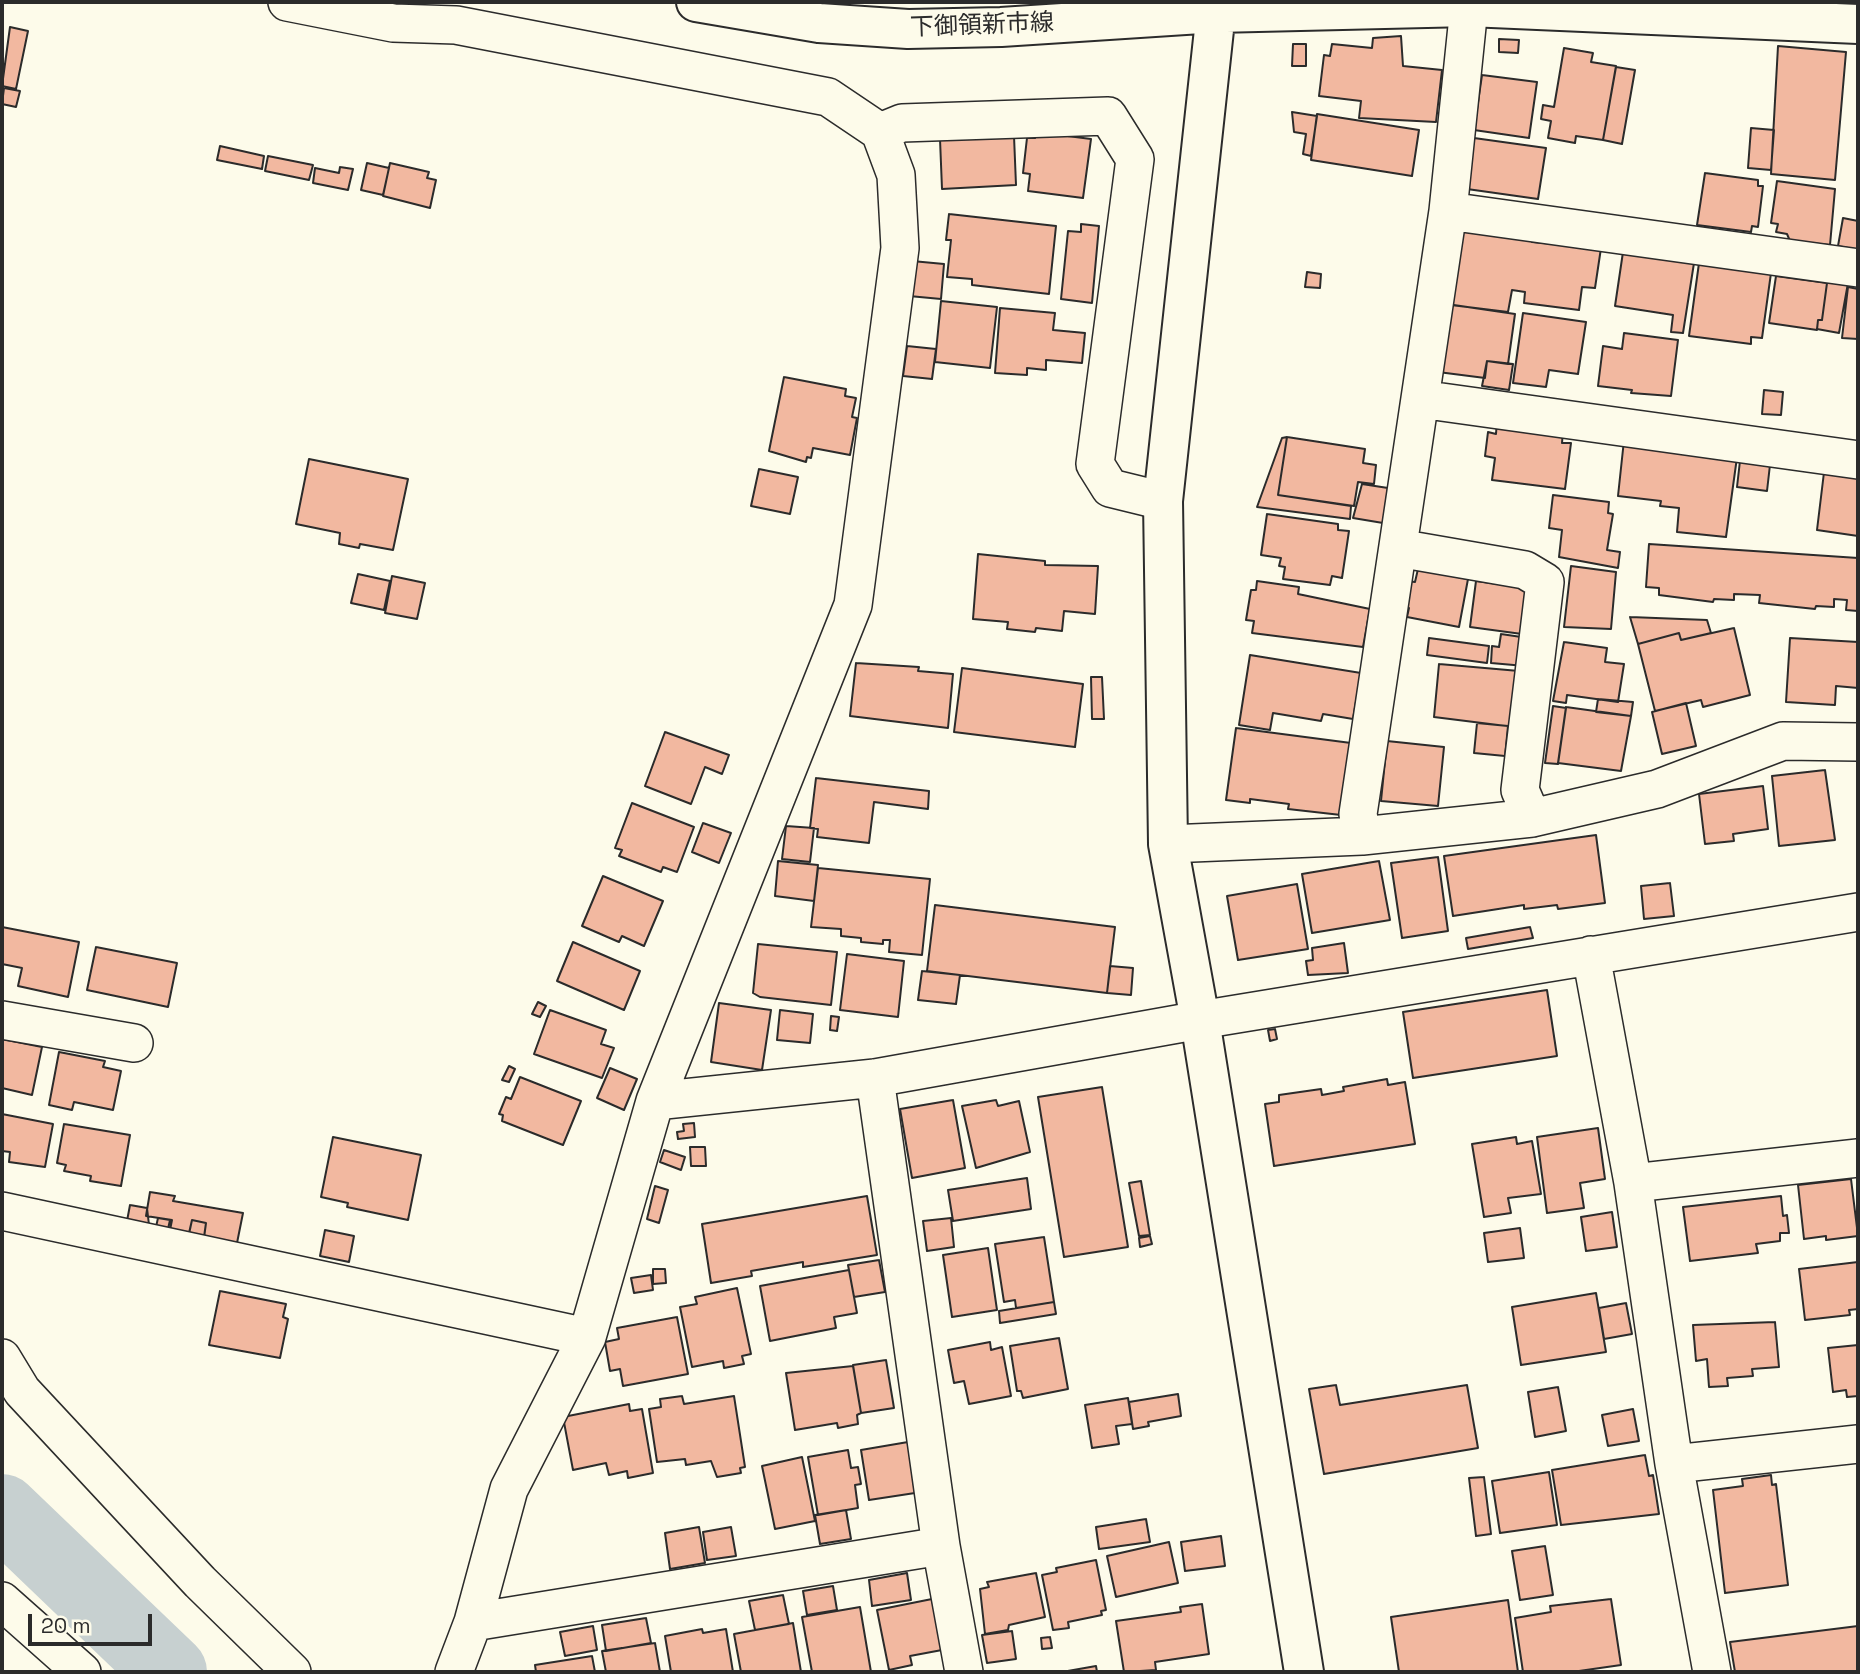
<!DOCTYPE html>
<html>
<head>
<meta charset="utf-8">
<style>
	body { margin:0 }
	#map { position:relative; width:1860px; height:1674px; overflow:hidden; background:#fdfbea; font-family:"Space Grotesk",sans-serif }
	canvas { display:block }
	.frame { position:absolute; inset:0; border:4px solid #2b2b2b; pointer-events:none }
	.scale { position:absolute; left:28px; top:1614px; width:124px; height:32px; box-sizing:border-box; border:4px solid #2b2b2b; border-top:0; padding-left:9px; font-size:21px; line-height:24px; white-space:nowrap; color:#2b2b2b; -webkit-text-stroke:5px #fdfbea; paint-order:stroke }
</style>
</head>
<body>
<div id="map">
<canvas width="1860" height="1674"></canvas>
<div class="frame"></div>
<div class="scale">20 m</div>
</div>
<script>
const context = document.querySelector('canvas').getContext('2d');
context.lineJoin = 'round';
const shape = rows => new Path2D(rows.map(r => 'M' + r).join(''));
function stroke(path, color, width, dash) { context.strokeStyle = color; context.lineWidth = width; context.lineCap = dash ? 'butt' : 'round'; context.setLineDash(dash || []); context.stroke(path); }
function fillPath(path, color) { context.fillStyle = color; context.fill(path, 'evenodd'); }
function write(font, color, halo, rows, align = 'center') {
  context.font = font + ' "Space Grotesk","Noto Sans JP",sans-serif'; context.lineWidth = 5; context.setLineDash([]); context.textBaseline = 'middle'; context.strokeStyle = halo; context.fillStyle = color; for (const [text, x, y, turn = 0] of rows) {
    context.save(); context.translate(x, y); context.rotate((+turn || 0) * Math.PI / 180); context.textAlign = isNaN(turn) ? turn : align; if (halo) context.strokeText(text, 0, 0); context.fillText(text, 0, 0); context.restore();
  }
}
stroke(shape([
	[2,1511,170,1672]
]), '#c7d0d0', 74);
const building = shape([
	[10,27,28,31,16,89,2,86,10,27],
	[1401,36,1403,66,1442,70,1436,122,1359,118,1361,101,1319,96,1324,55,1330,56,1332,44,1372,48,1373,38,1401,36],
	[1499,39,1519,40,1518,53,1499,52,1499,39],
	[1293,44,1306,44,1306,66,1292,66,1293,44],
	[1778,46,1846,52,1835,180,1771,174,1778,46],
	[1564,48,1593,53,1591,62,1616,66,1603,140,1576,136,1575,143,1548,138,1551,121,1541,119,1543,105,1554,107,1564,48],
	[1616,67,1635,70,1622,144,1603,140,1616,67],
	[1482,75,1537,82,1529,138,1474,130,1482,75],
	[4,88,20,91,16,107,2,104,4,88],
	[1292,112,1317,116,1311,156,1303,154,1306,134,1294,132,1292,112],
	[1317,114,1419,130,1412,176,1311,160,1317,114],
	[1751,128,1774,130,1771,170,1748,168,1751,128],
	[1036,132,1091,139,1083,198,1028,191,1030,174,1023,173,1027,138,1035,138,1036,132],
	[1014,136,1016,185,942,189,940,139,1014,136],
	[1474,138,1546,148,1538,199,1467,189,1474,138],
	[220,146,264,156,262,169,217,160,220,146],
	[268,156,313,165,309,180,265,171,268,156],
	[367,163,389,168,383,195,361,190,367,163],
	[390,163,429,172,427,178,436,180,430,208,383,196,390,163],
	[340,167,353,169,348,190,313,183,315,168,339,173,340,167],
	[1705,173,1758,180,1758,186,1763,186,1758,227,1752,226,1751,232,1697,225,1705,173],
	[1777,181,1835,189,1830,245,1790,241,1787,234,1776,232,1778,224,1771,223,1777,181],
	[949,214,1056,226,1049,294,972,285,972,279,947,277,951,240,946,240,949,214],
	[1843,218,1858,221,1858,250,1838,246,1843,218],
	[1081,224,1099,226,1092,303,1061,299,1068,231,1081,232,1081,224],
	[1462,228,1532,237,1532,242,1601,248,1595,288,1582,287,1579,310,1524,303,1525,292,1512,290,1508,312,1451,305,1462,228],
	[1623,252,1694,263,1683,333,1671,332,1673,315,1615,306,1623,252],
	[912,261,944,264,941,299,909,296,912,261],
	[1699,263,1771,273,1762,338,1751,337,1751,344,1689,336,1699,263],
	[1307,272,1321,274,1320,288,1305,287,1307,272],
	[1776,276,1827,283,1822,320,1818,320,1817,330,1769,323,1776,276],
	[1825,279,1848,283,1839,333,1817,329,1818,320,1822,320,1827,283,1825,279],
	[1848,287,1858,289,1858,339,1842,338,1848,287],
	[941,301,997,307,990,368,935,362,941,301],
	[1447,304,1515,314,1508,364,1487,361,1485,378,1438,372,1447,304],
	[1000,308,1055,313,1053,330,1085,333,1082,363,1046,360,1046,370,1027,368,1027,375,995,373,1000,308],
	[1523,313,1586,322,1578,374,1549,370,1546,387,1513,383,1523,313],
	[1624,333,1678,340,1671,396,1631,393,1632,390,1598,386,1603,346,1622,349,1624,333],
	[907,346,936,349,932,379,903,376,907,346],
	[1487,361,1513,364,1509,390,1482,386,1487,361],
	[784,377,846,389,845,396,856,398,852,417,857,418,850,455,813,448,811,458,807,457,806,462,769,451,784,377],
	[1764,390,1783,392,1781,415,1762,414,1764,390],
	[1497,420,1563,431,1562,443,1571,443,1565,489,1492,480,1495,458,1485,456,1488,432,1496,434,1497,420],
	[1287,437,1278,495,1351,506,1350,519,1257,507,1282,438,1287,437],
	[1287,437,1365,449,1363,463,1376,465,1374,484,1358,482,1354,506,1278,495,1287,437],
	[1624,440,1738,450,1726,537,1677,532,1679,508,1660,506,1661,501,1618,496,1624,440],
	[1741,452,1771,456,1767,491,1737,487,1741,452],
	[309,459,408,479,393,550,360,544,359,548,339,544,340,533,296,524,309,459],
	[1825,464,1858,471,1858,536,1817,530,1825,464],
	[759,469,798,477,790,514,751,506,759,469],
	[1362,484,1388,488,1383,523,1353,518,1362,484],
	[1553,495,1609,502,1608,513,1613,514,1607,550,1620,552,1618,568,1559,557,1562,530,1549,528,1553,495],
	[1267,514,1338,524,1338,530,1349,531,1342,578,1332,576,1330,585,1283,579,1285,567,1279,566,1281,558,1261,555,1267,514],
	[1649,544,1858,558,1858,611,1846,610,1847,600,1834,599,1834,607,1816,606,1815,609,1759,603,1760,595,1734,594,1734,600,1714,599,1713,602,1659,595,1659,588,1646,587,1649,544],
	[978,554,1045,561,1045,565,1098,566,1095,614,1064,611,1062,631,1036,628,1035,632,1007,629,1008,622,973,619,978,554],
	[1571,566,1616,572,1611,629,1564,627,1571,566],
	[1418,569,1468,579,1459,627,1407,617,1409,608,1402,607,1407,581,1415,582,1418,569],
	[358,574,390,581,384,610,351,603,358,574],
	[392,576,425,583,417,619,385,613,392,576],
	[1257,581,1299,587,1298,594,1370,609,1363,647,1252,633,1254,621,1246,620,1251,590,1256,590,1257,581],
	[1476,581,1529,588,1522,634,1470,627,1476,581],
	[1630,617,1707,620,1711,633,1681,640,1679,633,1638,644,1630,617],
	[1734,628,1750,695,1703,707,1701,700,1655,711,1638,644,1679,633,1681,640,1734,628],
	[1501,634,1528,638,1525,666,1491,663,1492,646,1499,647,1501,634],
	[1429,638,1489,646,1487,663,1427,655,1429,638],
	[1790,638,1858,642,1858,688,1836,686,1835,705,1786,702,1790,638],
	[1564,642,1607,648,1605,662,1624,664,1618,702,1567,695,1566,703,1553,701,1564,642],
	[1250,655,1361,673,1353,719,1323,714,1321,721,1273,713,1270,730,1239,725,1250,655],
	[856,663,919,667,918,671,953,674,948,728,850,716,856,663],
	[1439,664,1519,671,1514,727,1434,717,1439,664],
	[962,668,1083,684,1075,747,954,732,962,668],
	[1091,677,1102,677,1104,719,1092,719,1091,677],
	[1598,699,1633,702,1631,716,1596,712,1598,699],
	[1686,703,1696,746,1662,754,1652,712,1686,703],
	[1553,706,1566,708,1558,764,1545,763,1553,706],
	[1566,707,1631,716,1621,771,1558,763,1566,707],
	[1477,723,1508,726,1505,756,1474,753,1477,723],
	[1236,728,1351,743,1341,815,1288,809,1289,804,1250,799,1250,803,1226,800,1236,728],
	[665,732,729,755,722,774,705,767,691,804,645,786,665,732],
	[1387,741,1444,747,1438,806,1381,801,1387,741],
	[1825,770,1835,840,1779,846,1772,776,1825,770],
	[816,778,929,791,928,809,874,802,869,843,817,837,818,829,810,828,816,778],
	[1763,786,1768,829,1733,834,1734,841,1705,844,1699,794,1763,786],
	[632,803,694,827,677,872,663,867,661,872,619,856,622,850,615,848,632,803],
	[703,823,731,833,719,863,692,852,703,823],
	[786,826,814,828,810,862,782,859,786,826],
	[1596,835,1605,903,1558,909,1557,905,1524,909,1524,905,1453,916,1444,856,1596,835],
	[1438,857,1448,931,1402,938,1391,863,1438,857],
	[778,861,818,865,814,901,775,896,778,861],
	[1379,861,1390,920,1312,933,1302,874,1379,861],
	[818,868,930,879,922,955,889,952,890,940,883,940,883,944,861,942,861,938,841,936,841,929,811,927,818,868],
	[603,876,663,901,644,946,622,936,619,942,582,926,603,876],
	[1670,883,1674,916,1644,919,1641,886,1670,883],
	[1297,884,1308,949,1238,960,1227,896,1297,884],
	[935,905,1115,927,1107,993,927,971,935,905],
	[2,927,79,942,68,997,18,986,22,968,2,964,2,927],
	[1530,927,1533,938,1468,949,1466,938,1530,927],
	[573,942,640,971,624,1010,557,981,573,942],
	[1344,943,1348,973,1308,975,1306,961,1313,960,1312,948,1344,943],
	[758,944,837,952,831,1005,760,997,753,993,758,944],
	[96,947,177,963,168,1007,87,990,96,947],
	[847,954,904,961,898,1017,840,1010,847,954],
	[1110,966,1133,968,1131,995,1107,993,1110,966],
	[922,971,960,975,956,1004,918,1000,922,971],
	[1547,990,1557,1056,1413,1078,1403,1012,1547,990],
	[538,1002,546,1006,540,1017,532,1014,538,1002],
	[719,1003,771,1010,762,1070,711,1062,719,1003],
	[550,1010,606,1030,601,1044,614,1048,602,1078,534,1054,550,1010],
	[780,1010,813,1014,810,1043,777,1040,780,1010],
	[831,1016,839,1017,837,1031,830,1030,831,1016],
	[1275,1029,1277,1039,1270,1041,1268,1030,1275,1029],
	[2,1039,42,1047,32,1095,2,1088,2,1039],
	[59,1052,105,1061,103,1067,121,1071,113,1110,74,1102,72,1110,49,1105,59,1052],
	[509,1066,515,1069,509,1082,502,1080,509,1066],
	[610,1068,637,1079,624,1110,597,1098,610,1068],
	[520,1077,581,1101,563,1145,502,1121,503,1115,499,1114,506,1097,511,1099,520,1077],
	[1387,1079,1388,1085,1405,1082,1415,1144,1274,1166,1265,1104,1279,1102,1279,1095,1321,1089,1322,1095,1344,1091,1343,1087,1387,1079],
	[1102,1087,1128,1247,1064,1257,1038,1097,1102,1087],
	[953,1100,965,1168,912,1178,900,1109,953,1100],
	[996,1100,998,1106,1019,1101,1030,1152,976,1168,962,1106,996,1100],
	[2,1114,53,1124,45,1167,9,1162,10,1152,2,1151,2,1114],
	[694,1123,695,1137,678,1139,677,1132,684,1131,683,1124,694,1123],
	[64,1124,130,1135,121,1186,90,1181,91,1176,64,1171,66,1165,57,1163,64,1124],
	[1598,1128,1605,1179,1580,1183,1584,1208,1547,1213,1537,1137,1598,1128],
	[333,1137,421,1155,408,1220,347,1207,348,1203,321,1197,333,1137],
	[1516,1137,1517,1144,1532,1141,1541,1194,1508,1198,1511,1213,1484,1217,1472,1144,1516,1137],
	[690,1147,705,1147,706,1166,691,1166,690,1147],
	[664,1150,685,1157,681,1170,660,1162,664,1150],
	[1027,1178,1031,1209,953,1221,948,1190,1027,1178],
	[1851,1179,1858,1236,1826,1240,1826,1236,1804,1239,1798,1185,1851,1179],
	[1141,1181,1150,1235,1139,1236,1129,1183,1141,1181],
	[655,1186,668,1190,659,1223,647,1219,655,1186],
	[150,1192,175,1196,173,1201,243,1213,237,1243,204,1238,206,1223,192,1220,189,1233,170,1230,172,1220,146,1216,150,1192],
	[867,1196,877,1255,803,1267,803,1262,751,1271,752,1276,711,1283,702,1224,867,1196],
	[1781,1196,1783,1216,1787,1215,1789,1233,1780,1233,1780,1241,1756,1244,1758,1253,1690,1261,1683,1207,1781,1196],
	[130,1205,147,1208,149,1225,127,1221,130,1205],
	[1612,1212,1617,1247,1586,1251,1581,1217,1612,1212],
	[158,1218,170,1220,168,1229,156,1227,158,1218],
	[951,1218,954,1247,927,1251,923,1221,951,1218],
	[192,1220,206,1223,204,1237,189,1234,192,1220],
	[1520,1228,1524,1258,1488,1262,1484,1233,1520,1228],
	[325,1230,354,1236,349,1262,320,1256,325,1230],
	[1150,1236,1152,1244,1140,1247,1139,1238,1150,1236],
	[1044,1237,1054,1302,1016,1308,1015,1300,1004,1302,995,1244,1044,1237],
	[988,1248,997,1310,952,1317,943,1255,988,1248],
	[879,1260,885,1292,854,1297,848,1265,879,1260],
	[1858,1262,1858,1309,1849,1310,1850,1315,1805,1320,1799,1269,1858,1262],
	[653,1269,665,1269,666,1283,653,1284,653,1269],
	[849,1270,857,1313,834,1317,836,1328,770,1341,760,1286,849,1270],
	[651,1275,653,1290,634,1293,631,1278,651,1275],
	[737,1288,751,1354,742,1356,744,1364,724,1368,723,1361,692,1367,680,1307,697,1304,695,1297,737,1288],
	[220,1291,286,1304,283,1317,288,1319,280,1358,209,1345,220,1291],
	[1596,1293,1606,1352,1521,1365,1512,1307,1596,1293],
	[1054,1302,1056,1314,1000,1323,999,1311,1054,1302],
	[1626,1303,1632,1334,1604,1339,1599,1308,1626,1303],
	[677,1317,688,1374,623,1386,620,1369,610,1371,605,1342,619,1339,617,1328,677,1317],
	[1775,1322,1779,1367,1752,1369,1753,1376,1727,1378,1728,1386,1709,1387,1707,1359,1696,1361,1693,1325,1775,1322],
	[1059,1338,1068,1389,1023,1398,1021,1391,1017,1391,1010,1346,1059,1338],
	[990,1342,991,1350,1002,1347,1011,1396,969,1404,964,1381,954,1383,948,1350,990,1342],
	[1858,1345,1858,1396,1847,1397,1846,1390,1833,1392,1828,1348,1858,1345],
	[886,1360,894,1408,861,1413,853,1365,886,1360],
	[853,1366,861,1413,857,1415,858,1424,838,1428,837,1423,795,1430,786,1373,853,1366],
	[1336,1385,1340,1405,1467,1385,1478,1448,1324,1474,1309,1389,1336,1385],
	[1558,1387,1566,1431,1535,1437,1528,1392,1558,1387],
	[1178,1394,1181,1416,1148,1422,1149,1426,1133,1429,1129,1402,1178,1394],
	[682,1396,684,1404,734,1396,745,1467,740,1468,741,1473,717,1477,711,1461,686,1465,685,1459,657,1462,649,1409,661,1407,660,1399,682,1396],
	[1128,1398,1132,1424,1116,1426,1119,1444,1092,1448,1085,1405,1128,1398],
	[629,1404,630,1411,642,1409,653,1473,628,1478,627,1471,609,1475,606,1463,573,1470,563,1417,629,1404],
	[1633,1409,1639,1441,1608,1446,1602,1415,1633,1409],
	[908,1442,915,1493,869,1500,861,1450,908,1442],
	[848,1450,851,1468,858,1467,861,1484,855,1485,858,1508,818,1515,808,1457,848,1450],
	[1645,1455,1649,1476,1653,1475,1659,1514,1561,1525,1552,1470,1645,1455],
	[802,1457,815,1521,775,1529,762,1466,802,1457],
	[1549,1472,1557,1525,1500,1533,1492,1481,1549,1472],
	[1771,1475,1772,1485,1776,1484,1788,1585,1725,1593,1713,1490,1743,1486,1742,1479,1771,1475],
	[1484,1477,1491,1534,1476,1536,1469,1478,1484,1477],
	[846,1510,851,1539,820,1544,815,1515,846,1510],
	[1146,1519,1150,1542,1099,1549,1096,1527,1146,1519],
	[699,1527,705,1563,670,1569,665,1533,699,1527],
	[731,1527,736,1556,707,1560,703,1532,731,1527],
	[1221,1536,1225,1566,1185,1571,1181,1542,1221,1536],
	[1169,1542,1178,1583,1116,1597,1107,1556,1169,1542],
	[1545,1546,1553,1595,1520,1600,1512,1551,1545,1546],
	[1096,1560,1106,1610,1101,1611,1102,1615,1068,1622,1069,1628,1053,1630,1042,1575,1057,1572,1056,1568,1096,1560],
	[907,1573,911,1600,872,1606,869,1580,907,1573],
	[1036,1573,1045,1617,1009,1625,1008,1630,985,1634,980,1589,989,1587,987,1582,1036,1573],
	[833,1586,837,1610,807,1615,803,1591,833,1586],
	[783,1595,789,1624,755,1630,749,1601,783,1595],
	[932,1599,942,1650,910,1656,912,1665,889,1670,877,1610,932,1599],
	[1611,1599,1621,1665,1572,1672,1523,1672,1515,1618,1551,1612,1550,1606,1611,1599],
	[1508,1600,1518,1672,1399,1672,1391,1617,1508,1600],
	[1202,1604,1209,1654,1155,1662,1156,1670,1124,1672,1116,1621,1181,1612,1180,1607,1202,1604],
	[860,1607,871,1672,812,1672,802,1617,860,1607],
	[646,1618,651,1643,606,1651,602,1625,646,1618],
	[793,1623,801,1672,741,1672,734,1634,793,1623],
	[593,1626,597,1650,565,1656,560,1632,593,1626],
	[1858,1626,1858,1672,1735,1672,1730,1642,1858,1626],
	[702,1629,703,1633,726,1629,733,1672,671,1672,665,1636,702,1629],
	[1012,1631,1016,1659,987,1663,982,1635,1012,1631],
	[1050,1637,1052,1648,1042,1649,1041,1638,1050,1637],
	[655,1643,660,1672,606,1672,602,1651,655,1643],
	[592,1656,595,1672,536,1672,535,1665,592,1656],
	[1096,1666,1097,1672,1062,1672,1096,1666]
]);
fillPath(building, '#f2b8a0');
stroke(building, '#2b2b2b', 2);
const street = shape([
	[287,2,393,23,456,25,828,97,880,132,896,175,900,248,853,605,655,1101],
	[880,132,902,123,1108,116,1135,159,1095,464,1110,488,1163,501],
	[1448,211,1858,268],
	[1420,399,1858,460],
	[1398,548,1525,570,1545,582,1520,790,1532,818],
	[1362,836,1358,814,1448,211,1469,7],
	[1168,844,1362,836,1532,818,1657,789,1783,741,1858,742],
	[1591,955,1633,1183,1674,1464,1712,1672],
	[2,1020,134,1043],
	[875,1078,941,1546,964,1672],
	[1633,1183,1858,1158],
	[2,1211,587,1337],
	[2,1358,22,1391,200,1582,292,1672],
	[1674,1464,1858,1444],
	[2,1601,82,1672],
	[473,1622,941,1546],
	[454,1672,473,1622,509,1489,587,1337,655,1101,875,1078,1200,1020,1858,912]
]);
const secondary = shape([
	[696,2,819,23,908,29,1001,27,1216,13,1469,7,1858,24],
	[1217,2,1163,501,1168,844,1200,1020,1304,1672]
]);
stroke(street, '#2b2b2b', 40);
stroke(secondary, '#2b2b2b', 42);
stroke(street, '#fdfbea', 37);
stroke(secondary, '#fdfbea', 38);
write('24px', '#2b2b2b', '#fdfbea', [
	["下御領新市線",982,26,-2]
]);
</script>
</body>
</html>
